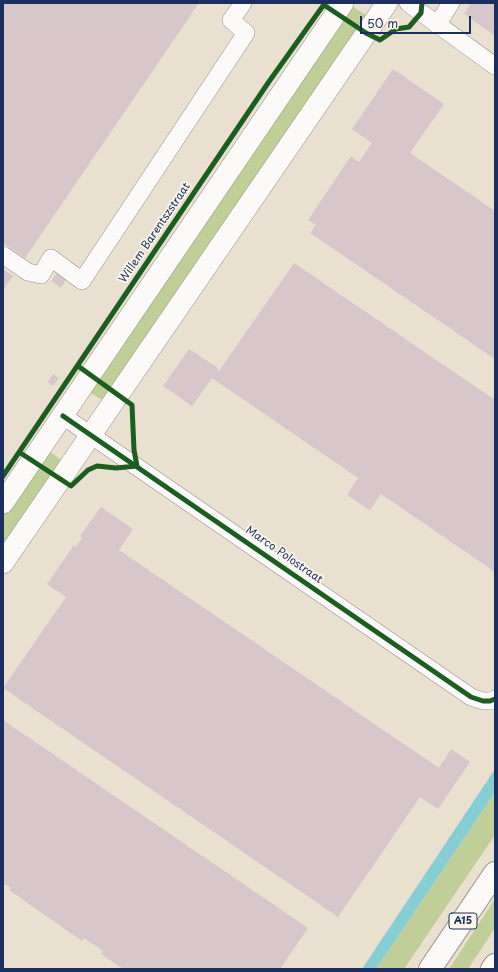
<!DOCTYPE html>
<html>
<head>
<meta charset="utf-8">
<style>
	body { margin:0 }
	#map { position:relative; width:498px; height:972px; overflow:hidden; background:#eae0d0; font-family:"Playpen Sans",sans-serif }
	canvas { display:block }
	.frame { position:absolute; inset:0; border:4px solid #1b2f5e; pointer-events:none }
	.scale { position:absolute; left:360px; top:16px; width:111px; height:18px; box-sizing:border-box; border:2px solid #1b2f5e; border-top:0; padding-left:5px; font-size:12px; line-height:14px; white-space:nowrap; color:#1b2f5e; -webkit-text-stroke:3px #fbf7ec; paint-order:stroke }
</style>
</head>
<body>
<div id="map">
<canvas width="498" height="972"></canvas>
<div class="frame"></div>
<div class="scale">50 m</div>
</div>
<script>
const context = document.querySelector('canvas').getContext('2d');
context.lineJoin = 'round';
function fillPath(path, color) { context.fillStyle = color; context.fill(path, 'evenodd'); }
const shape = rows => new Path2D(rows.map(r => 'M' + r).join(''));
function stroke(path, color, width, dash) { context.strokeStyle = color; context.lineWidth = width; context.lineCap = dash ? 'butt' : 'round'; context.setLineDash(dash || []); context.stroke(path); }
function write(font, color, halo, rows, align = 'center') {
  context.font = font + ' "Playpen Sans",sans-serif'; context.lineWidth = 3.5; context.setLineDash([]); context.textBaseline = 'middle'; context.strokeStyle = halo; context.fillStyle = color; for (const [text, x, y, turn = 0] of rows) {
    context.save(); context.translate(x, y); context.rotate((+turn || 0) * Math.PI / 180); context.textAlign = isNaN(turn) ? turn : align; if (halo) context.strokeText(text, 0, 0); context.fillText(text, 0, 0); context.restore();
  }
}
fillPath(shape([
	[349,4,370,18,107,403,86,390],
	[46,449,66,463,3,555,3,512],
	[495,792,495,835,404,969,376,969],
	[495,899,495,928,468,969,449,969]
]), '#c0cf98');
fillPath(shape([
	[495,769,495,792,376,969,362,969]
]), '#86ced3');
fillPath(shape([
	[3,3,199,3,25,258,3,243],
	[471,3,495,3,495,36,464,14],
	[393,69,444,104,410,153,495,211,495,359,310,233,316,225,308,220,351,156,359,162,372,143,352,129],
	[294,263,495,400,495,572,381,494,370,510,347,495,358,478,212,378,192,406,163,386,189,349,218,368,217,370,219,371],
	[3,269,13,276,3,290],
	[57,273,66,280,61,288,51,281],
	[53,374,59,378,53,386,48,382],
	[101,507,133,529,119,550,439,768,451,749,470,762,438,809,420,797,338,917,3,688,66,597,47,584,74,545,76,547,82,538,80,536],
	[3,720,308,928,280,969,123,969,101,954,103,951,84,938,82,941,9,890,11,888,3,883]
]), '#d8c7ca');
const minor = shape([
	[408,3,495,66],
	[437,25,451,3],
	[3,255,28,272,41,275,51,258,82,281,246,33,231,20,243,3],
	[63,416,471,697,483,701,490,701,495,699]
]);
const major = shape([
	[3,503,343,3],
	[3,563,387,3]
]);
const highway = shape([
	[430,969,495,873],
	[492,969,495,965]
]);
stroke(minor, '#939191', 18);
stroke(major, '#939191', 22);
stroke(highway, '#939191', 24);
stroke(minor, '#fcfaf8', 17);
stroke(major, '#fcfaf8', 21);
stroke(highway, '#fcfaf8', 22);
stroke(shape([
	[324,5,366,33,380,40,396,29,409,27,421,13,422,3],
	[63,416,471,697,483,701,490,701,495,699],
	[19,452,71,486,88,470,97,466,116,468,137,466,134,450,132,405,78,366],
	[3,476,268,83,325,3]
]), '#1b5e20', 5);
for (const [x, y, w] of [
	[463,921,28]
]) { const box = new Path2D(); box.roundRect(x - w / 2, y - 8, w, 16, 3); context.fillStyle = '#fbf7ec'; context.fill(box); stroke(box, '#1b2f5e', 1); }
write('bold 10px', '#1b2f5e', null, [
	["A15",463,921]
]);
write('11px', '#1b2f5e', '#fbf7ec', [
	["Willem Barentszstraat",155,233,-56],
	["Marco Polostraat",284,555,35]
]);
</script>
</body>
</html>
